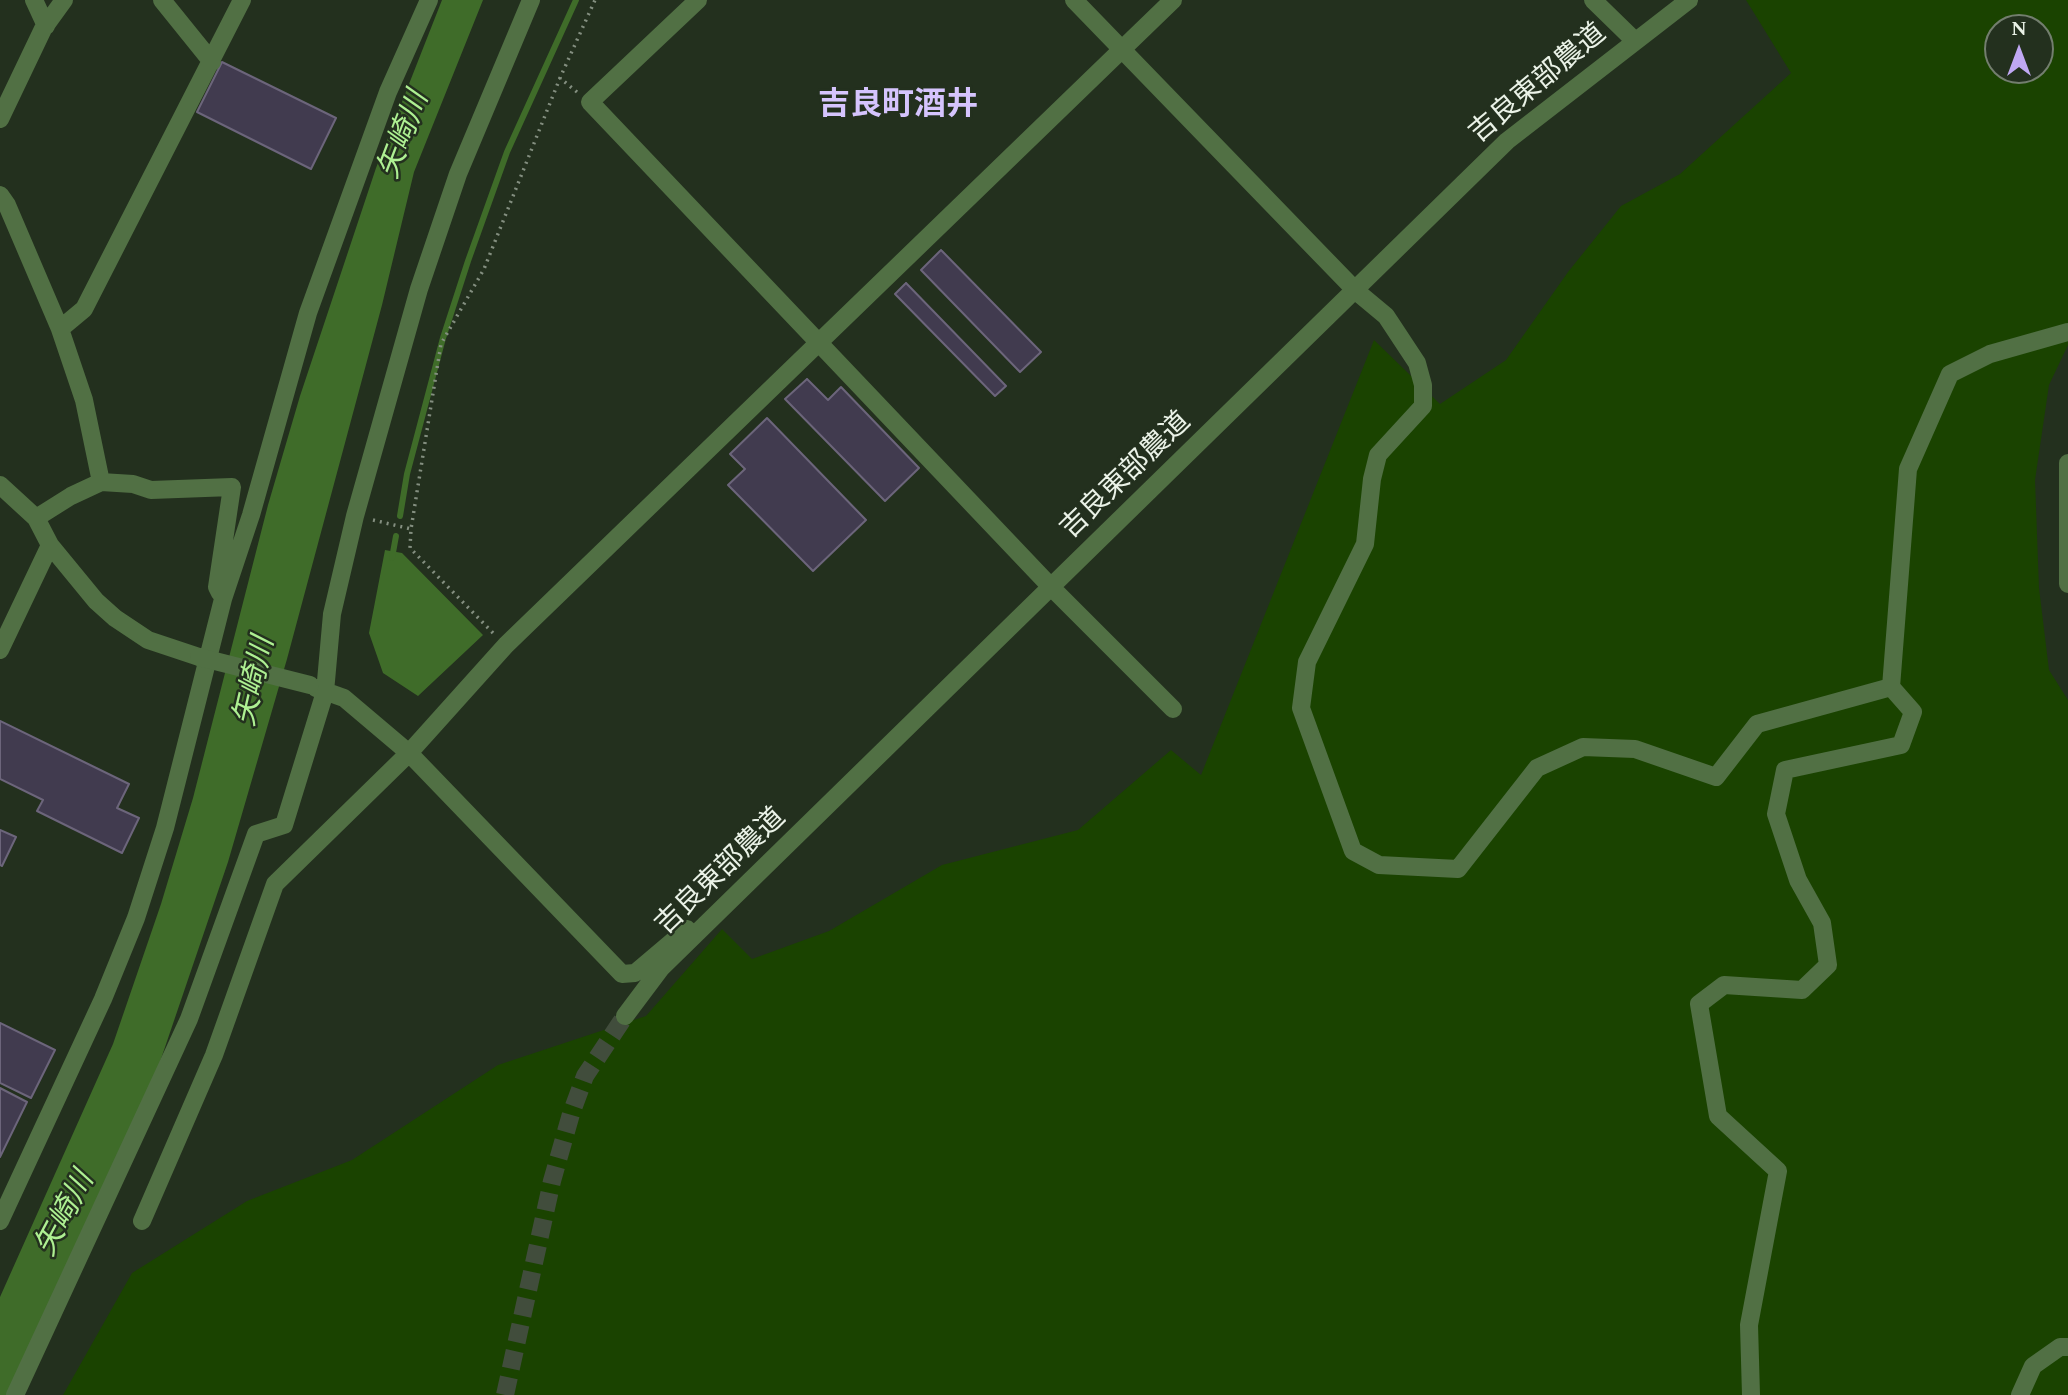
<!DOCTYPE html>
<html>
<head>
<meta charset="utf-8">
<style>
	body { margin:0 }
	#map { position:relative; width:2068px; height:1395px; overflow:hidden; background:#23301e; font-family:Spectral,serif }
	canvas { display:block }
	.north { position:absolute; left:1984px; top:14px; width:70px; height:70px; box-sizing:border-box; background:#23301e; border:2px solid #737e6e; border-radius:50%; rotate:0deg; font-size:19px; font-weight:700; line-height:28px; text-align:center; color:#eaf2e7 }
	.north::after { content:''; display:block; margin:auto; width:24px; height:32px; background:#c0a8f3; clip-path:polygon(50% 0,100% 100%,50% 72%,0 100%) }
</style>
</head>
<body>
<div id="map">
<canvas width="2068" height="1395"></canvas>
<div class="north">N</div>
</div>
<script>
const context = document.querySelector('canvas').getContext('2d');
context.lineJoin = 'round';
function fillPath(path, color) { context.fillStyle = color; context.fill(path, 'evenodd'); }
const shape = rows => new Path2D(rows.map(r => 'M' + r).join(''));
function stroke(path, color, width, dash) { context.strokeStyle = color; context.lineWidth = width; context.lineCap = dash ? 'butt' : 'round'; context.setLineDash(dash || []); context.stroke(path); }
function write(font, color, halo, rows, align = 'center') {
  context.font = font + ' Spectral,"Noto Sans JP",serif'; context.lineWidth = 5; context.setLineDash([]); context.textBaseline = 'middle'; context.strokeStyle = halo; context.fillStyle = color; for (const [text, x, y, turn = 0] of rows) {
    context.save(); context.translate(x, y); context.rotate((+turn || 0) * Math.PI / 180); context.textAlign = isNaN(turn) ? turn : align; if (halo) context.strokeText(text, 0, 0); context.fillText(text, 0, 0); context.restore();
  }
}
fillPath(shape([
	[1746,0,2068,0,2068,345,2049,385,2035,480,2039,588,2049,670,2068,700,2068,1395,63,1395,132,1273,247,1201,352,1160,498,1065,646,1016,722,929,752,959,829,931,942,865,1078,830,1171,750,1201,775,1374,340,1440,404,1506,360,1568,272,1621,206,1680,174,1791,73],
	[1998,28,2040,28,2040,70,1998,70]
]), '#1a4300');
fillPath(shape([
	[442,0,483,0,414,172,382,305,287,659,228,862,147,1100,7,1395,0,1395,0,1297,113,1044,161,904,193,798,268,505,300,396,376,168],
	[385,550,402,553,483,635,418,696,383,673,369,633]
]), '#3f6c29');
stroke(shape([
	[400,516,407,474,443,338,468,261,507,152,576,0],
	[392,558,396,536]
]), '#3f6c29', 6);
const building = shape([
	[222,62,336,118,311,169,197,112,222,62],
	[941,250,1041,352,1020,372,921,270,941,250],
	[906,283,1006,386,995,396,895,294,906,283],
	[807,379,828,400,841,387,919,468,885,501,785,399,807,379],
	[767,418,866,520,813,571,728,485,745,469,730,454,767,418],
	[0,721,129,784,117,808,139,818,122,853,37,811,43,800,0,779,0,721],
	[0,830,16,837,2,866,0,865,0,830],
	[0,1023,55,1050,31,1098,0,1083,0,1023],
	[0,1088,27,1102,0,1157,0,1088]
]);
fillPath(building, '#413b4f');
stroke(building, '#6c657b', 2);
stroke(shape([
	[505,1395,552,1181,571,1114,585,1076,625,1016]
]), '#414d3c', 18, [18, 9]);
stroke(shape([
	[577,92,560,78,595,0],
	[373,520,411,529],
	[493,633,410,548,411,529,441,344,484,269,560,78]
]), '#848f80', 3.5, [2, 5]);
stroke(shape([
	[34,0,46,26],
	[162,0,212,62],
	[698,0,590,102,1051,587,1173,709],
	[1074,0,1356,291,1386,316,1417,363,1423,385,1423,406,1378,455,1372,479,1365,544,1307,662,1301,708,1353,851,1379,865,1458,869,1537,768,1583,747,1635,749,1716,777,1757,724,1891,687,1913,712,1901,745,1785,770,1776,814,1798,880,1822,923,1828,965,1802,990,1724,985,1699,1004,1718,1116,1778,1171,1749,1325,1751,1395],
	[1593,0,1634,40],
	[0,119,43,29,64,0],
	[0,195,7,205,60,329,84,400,101,482],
	[60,329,84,309,242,0],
	[2068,463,2068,584],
	[0,485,36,518,50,545,96,601,115,618,148,640,199,657],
	[36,518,71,496,101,482,133,484,151,490,232,487,217,587,220,593],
	[0,650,50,545],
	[1891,687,1908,469,1950,374,1990,354,2068,332],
	[316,688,344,698,409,753,622,974,635,973,687,929],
	[625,1016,661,968,1507,141,1689,0],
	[0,1221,103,999,136,918,165,828,223,599,251,515,308,313,388,92,429,0],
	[142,1221,214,1055,275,884,409,753,506,645,1173,0],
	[15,1395,189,1019,256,834,284,825,325,692,332,614,355,516,419,289,458,174,531,0],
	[2020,1395,2033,1366,2060,1347,2068,1347]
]), '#517044', 18);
stroke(shape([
	[199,657,310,685]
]), '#517044', 18);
write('28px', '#eaf2e7', '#23301e', [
	["吉良東部農道",1539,85,-40],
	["吉良東部農道",1127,477,-44],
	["吉良東部農道",722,873,-44]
]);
write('italic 30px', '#aef092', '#23301e', [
	["矢崎川",406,136,-69],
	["矢崎川",257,682,-77],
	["矢崎川",67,1215,-62]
]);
write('bold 32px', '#d5c4fd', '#23301e', [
	["吉良町酒井",898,108]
]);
</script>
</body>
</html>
